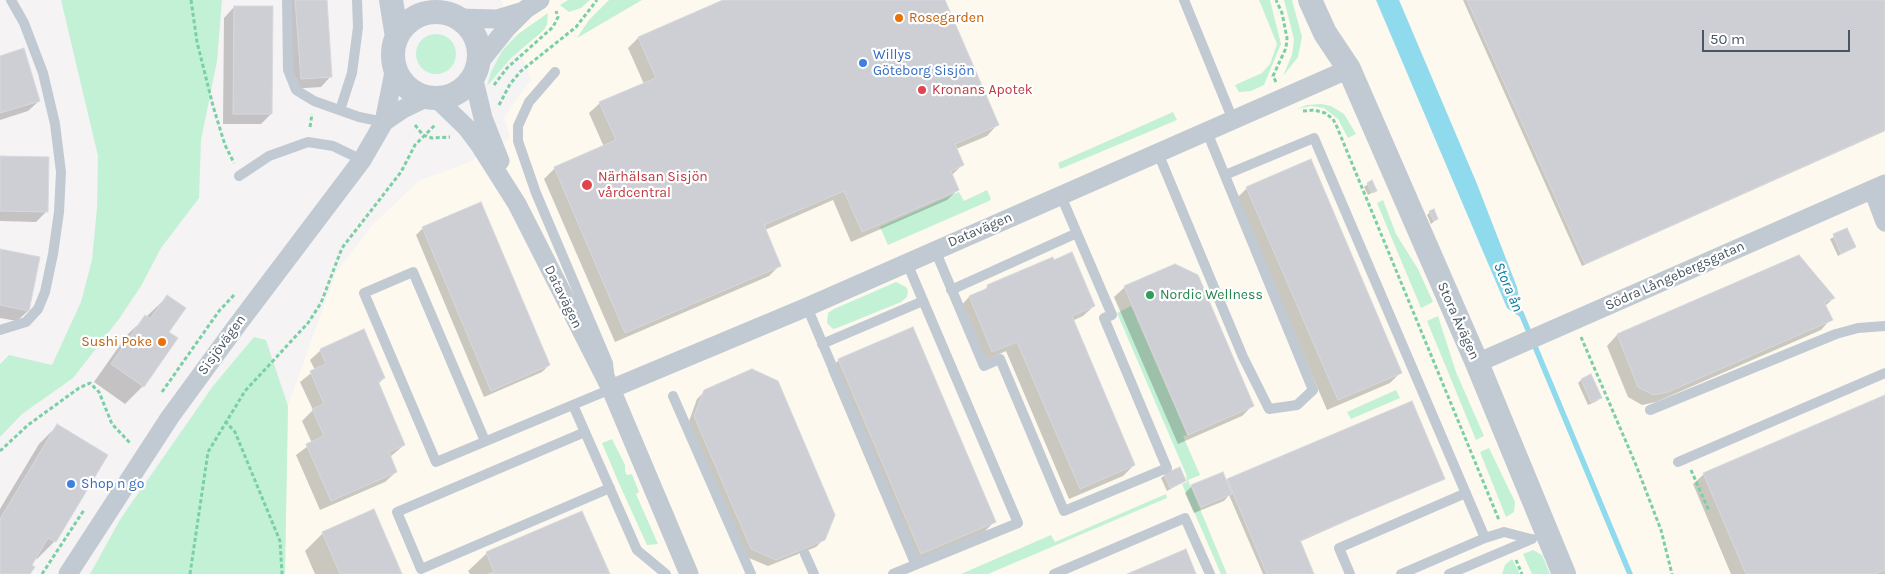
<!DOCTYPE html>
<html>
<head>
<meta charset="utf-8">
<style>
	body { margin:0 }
	#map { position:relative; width:1885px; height:574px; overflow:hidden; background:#f5f3f3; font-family:Karla,sans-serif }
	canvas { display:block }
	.scale { position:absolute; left:1702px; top:30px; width:148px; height:22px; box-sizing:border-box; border:2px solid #4a5661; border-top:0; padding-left:6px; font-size:15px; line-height:18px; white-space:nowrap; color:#4a5661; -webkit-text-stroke:4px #fff; paint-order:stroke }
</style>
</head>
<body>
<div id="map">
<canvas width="1885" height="574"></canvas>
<div class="scale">50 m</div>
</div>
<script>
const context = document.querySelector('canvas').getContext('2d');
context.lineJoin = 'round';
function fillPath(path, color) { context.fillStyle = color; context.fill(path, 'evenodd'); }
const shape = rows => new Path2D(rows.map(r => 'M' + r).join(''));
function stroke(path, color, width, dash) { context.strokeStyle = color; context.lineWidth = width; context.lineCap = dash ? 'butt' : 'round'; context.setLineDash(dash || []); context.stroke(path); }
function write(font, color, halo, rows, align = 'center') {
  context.font = font + ' Karla,sans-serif'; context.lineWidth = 4.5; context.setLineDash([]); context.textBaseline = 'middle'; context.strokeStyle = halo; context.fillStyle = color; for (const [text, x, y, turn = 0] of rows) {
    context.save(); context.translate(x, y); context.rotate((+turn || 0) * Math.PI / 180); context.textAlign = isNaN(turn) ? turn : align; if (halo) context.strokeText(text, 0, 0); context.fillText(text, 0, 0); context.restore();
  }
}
fillPath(shape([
	[501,0,1885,0,1885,574,285,574,288,406,336,272,374,223,420,180,470,162,510,138,504,117,531,80]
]), '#fdf9ef');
fillPath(shape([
	[61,0,222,0,217,61,201,140,199,198,161,248,141,286,119,319,73,378,22,414,0,437,0,364,9,355,52,365,81,302,92,260,97,208,98,156],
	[568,0,590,0,581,8,569,12,560,5],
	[609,0,642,0,577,38,589,20],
	[1259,0,1270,0,1281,44,1264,85,1251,91,1239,92,1235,85,1262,73,1270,64,1277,44],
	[1284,0,1292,0,1302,37,1298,57,1283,76,1292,55,1294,39],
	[548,13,547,24,544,30,511,58,487,86,491,72,502,51,518,34],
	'416 54a20 20 0 1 1 40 0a20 20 0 1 1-40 0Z',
	[1321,104,1331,106,1344,114,1356,134,1348,138,1338,119,1324,108,1311,106,1297,109,1307,105],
	[1173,112,1177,120,1060,169,1058,163],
	[987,190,991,199,989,201,888,245,880,227,959,192,964,201],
	[1383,200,1396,234,1418,269,1433,302,1421,308,1377,203],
	[896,282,906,287,908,291,907,297,901,302,837,328,833,329,827,323,828,313,834,309],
	[1131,306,1187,435,1183,436,1200,475,1188,480,1227,574,1221,574,1182,484,1187,482,1186,474,1117,313],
	[1438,316,1456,372,1484,436,1476,440,1427,321],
	[254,337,266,340,288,406,285,574,90,574,121,518,213,386],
	[1396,390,1400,398,1351,419,1347,412],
	[612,439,625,465,625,471,627,475,632,474,639,492,636,494,658,544,647,545,618,481,602,443],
	[1489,448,1515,502,1514,512,1506,517,1480,452],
	[1166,494,1167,498,988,574,961,574,1051,535,1055,542],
	[1533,550,1542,555,1550,574,1532,574,1523,554],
	[1512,559,1520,574,1502,574,1505,565]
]), '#c3f1d5');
fillPath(shape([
	[1376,0,1399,0,1477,184,1517,287,1523,319,1507,308]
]), '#90daee');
fillPath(shape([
	[284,0,326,0,331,76,321,87,290,89],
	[726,0,943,0,997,125,987,136,956,149,963,164,952,175,958,190,947,200,851,242,833,200,765,230,780,265,769,276,615,342,544,179,555,168,604,147,589,113,600,103,644,84,628,48,638,38],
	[1463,0,1885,0,1885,131,1582,266],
	[234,7,271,114,261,124,223,124,224,18],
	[0,57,39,101,28,111,0,120],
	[0,157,46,212,36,222,0,221],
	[1368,184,1375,191,1368,195,1364,187],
	[1247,188,1400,373,1390,383,1327,410,1237,198],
	[1430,212,1437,219,1431,224,1427,215],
	[423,228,549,365,542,372,484,397,416,235],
	[1847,230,1854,247,1838,256,1830,239],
	[0,250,39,258,28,311,17,321,0,318],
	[1798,256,1834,298,1825,306,1831,319,1821,330,1656,402,1642,405,1628,397,1607,346,1617,335],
	[1054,261,1094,306,1083,316,1072,321,1134,465,1123,476,1069,499,1006,351,982,362,959,308,969,297,982,292,988,286],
	[1125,287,1252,406,1242,416,1178,444,1114,297],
	[167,297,168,332,143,386,125,404,94,382,127,335],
	[321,350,384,378,378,384,404,445,390,457,396,472,385,482,320,510,296,455,312,443,302,421,313,410,300,382,315,370,310,360],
	[839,360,994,522,984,532,910,564,828,370],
	[1581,380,1600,397,1597,401,1588,405,1578,383],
	[705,391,824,539,816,547,768,566,744,556,688,424,697,399],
	[1885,397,1885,574,1731,574,1693,484,1704,474],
	[57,426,55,541,37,559,35,558,29,574,0,574,0,509,39,444],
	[1165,475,1185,481,1167,491,1161,478],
	[1444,478,1299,542,1313,574,1263,574,1229,495,1224,501,1194,513,1185,493,1192,486,1228,480],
	[582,512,608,574,470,574,468,571,486,554],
	[323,533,401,574,315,574,305,551]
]), '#0003');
stroke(shape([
	[1521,313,1630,574]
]), '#90daee', 5.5);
const building = shape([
	[295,0,327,0,332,77,301,79,295,0],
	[723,0,945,0,999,125,955,144,964,165,951,171,959,190,862,232,844,191,764,225,781,266,625,333,554,167,616,140,599,102,656,78,638,37,723,0],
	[1467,0,1885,0,1885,130,1585,264,1467,0],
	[234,6,273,6,272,114,233,114,234,6],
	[24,48,40,101,0,113,0,56,24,48],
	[0,156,49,157,48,212,0,211,0,156],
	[1311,159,1402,373,1338,400,1246,187,1311,159],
	[1372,180,1377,191,1372,193,1367,183,1372,180],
	[481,202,550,365,491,391,422,227,481,202],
	[1434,209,1438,219,1434,221,1429,211,1434,209],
	[1847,228,1856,247,1841,254,1833,234,1847,228],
	[0,249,40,257,29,311,0,305,0,249],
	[1072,252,1095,306,1072,316,1135,465,1080,489,1017,342,992,352,969,296,988,288,987,285,1053,257,1054,260,1072,252],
	[1799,255,1835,298,1824,302,1833,320,1668,392,1653,395,1638,387,1617,334,1799,255],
	[1175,264,1198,275,1254,406,1188,435,1124,286,1175,264],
	[167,295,186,308,169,332,178,338,144,387,111,364,145,315,150,319,167,295],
	[913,327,996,522,921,554,838,359,913,327],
	[364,329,385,378,378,381,405,445,389,452,397,472,331,501,306,444,324,436,312,409,324,404,310,371,326,364,320,349,364,329],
	[752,369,778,381,835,515,825,540,776,560,751,549,694,416,704,390,752,369],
	[1591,374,1602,398,1591,402,1581,379,1591,374],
	[1885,395,1885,570,1874,574,1746,574,1703,473,1885,395],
	[1412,401,1445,479,1300,540,1314,574,1267,574,1227,479,1412,401],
	[57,424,108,455,56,542,48,538,32,565,35,567,30,574,0,574,0,519,57,424],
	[1180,467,1186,481,1170,488,1164,474,1180,467],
	[1223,472,1232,494,1201,507,1191,485,1223,472],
	[374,509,402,574,340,574,322,532,374,509],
	[582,511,610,574,488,574,494,572,486,552,582,511],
	[1186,549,1196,574,1127,574,1186,549]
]);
fillPath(building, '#cdcfd5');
stroke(building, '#d7d9de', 1);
stroke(shape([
	[191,0,197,42,213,106,225,145,234,163],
	[1276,82,1273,76,1286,48,1287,38,1282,13,1276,0],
	[494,85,507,68,553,27,558,17,556,11],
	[499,105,510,84,521,71,576,27,597,0],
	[1303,111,1314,110,1325,113,1333,119,1337,127,1499,520],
	[415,125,423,135,432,138,450,137],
	[310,127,312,114],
	[1581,337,1636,465,1661,530,1672,574],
	[162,392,219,311,234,295],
	[225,421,235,432,280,541,282,574],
	[0,451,28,425,79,388,90,383,99,392,112,424,131,444],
	[1691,470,1709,511],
	[1516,560,1522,574],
	[42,574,84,510],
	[190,574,208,452,245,391,308,323,321,303,342,248,401,172,415,145,436,124]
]), '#7ad0a6', 3, [4, 2.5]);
stroke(shape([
	[287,0,288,70,296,90,314,101,359,117,384,122],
	[1184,0,1233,120],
	[340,110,352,73,358,27,357,0],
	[1158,153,1243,357,1269,409,1297,405,1313,390,1207,132],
	[1225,175,1314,138,1485,538,1504,532,1531,539],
	[239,176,269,156,308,142,333,146,362,160],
	[935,250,984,366,1000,359,1064,511,1167,468,1104,318,1112,315,1061,196],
	[951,290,1077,233],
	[807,307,916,564],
	[0,330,26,322,38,309,45,292,53,254,59,212,61,172,55,124,43,73,24,23,11,0],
	[822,344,923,301],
	[673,396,751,574],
	[573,405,637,550,666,574],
	[1650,410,1836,334,1858,328,1885,326],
	[585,432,397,512,421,569,610,488],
	[485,441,413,272,364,293,436,462,611,389,608,363,536,193,518,141,518,126,529,102,555,72],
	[1678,462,1885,373],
	[805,554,814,574],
	[893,574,1018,523,907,263],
	[1054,574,1185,518,1210,574],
	[1350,574,1339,548,1466,493],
	[1401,574,1485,538],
	[1449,574,1532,539]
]), '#c1cad2', 10);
stroke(shape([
	[458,18,497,19,520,12],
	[478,64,506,29,526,9,540,0],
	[473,76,483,118,500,161],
	[435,97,467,128,479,144,517,204,611,389],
	[384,122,403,109,428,97],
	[1873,190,1885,222],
	[1477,363,1885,184],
	[68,574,170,417,238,324,362,160,384,122,395,67],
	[689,574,611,389,807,307,1349,69]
]), '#c1cad2', 19);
stroke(shape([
	[391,0,397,37],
	[1310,0,1325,33,1349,69,1477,363,1564,574],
	'393 55a43 43 0 1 1 86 0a43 43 0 1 1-86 0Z'
]), '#c1cad2', 24);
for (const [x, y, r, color] of [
	[899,18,5,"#e8710a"],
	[863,63,5,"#3f7fe0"],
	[922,90,5,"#e0444e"],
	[587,185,6,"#e0444e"],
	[1150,295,5,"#2e9e5b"],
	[162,342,5,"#e8710a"],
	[71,484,5,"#3f7fe0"]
]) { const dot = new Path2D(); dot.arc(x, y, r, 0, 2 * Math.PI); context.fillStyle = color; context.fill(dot); stroke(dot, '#fff', 2); }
write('14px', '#c56008', '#fff', [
	["Rosegarden",909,18],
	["Sushi Poke",152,342,"right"]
], 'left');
write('14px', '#366cbe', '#fff', [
	["Willys",873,55],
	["Göteborg Sisjön",873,71],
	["Shop n go",81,484]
], 'left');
write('14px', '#be3a42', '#fff', [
	["Kronans Apotek",932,90],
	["Närhälsan Sisjön",598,177],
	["vårdcentral",598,193]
], 'left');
write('14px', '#4a5661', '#fff', [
	["Datavägen",980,230,-23],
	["Södra Långebergsgatan",1675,276,-24],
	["Datavägen",563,297,64],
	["Stora Åvägen",1458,321,66],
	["Sisjövägen",222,345,-54]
]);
write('14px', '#27864d', '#fff', [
	["Nordic Wellness",1160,295]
], 'left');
write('italic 15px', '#0c7c9b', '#fff', [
	["Stora ån",1508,287,67]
]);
</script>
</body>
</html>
